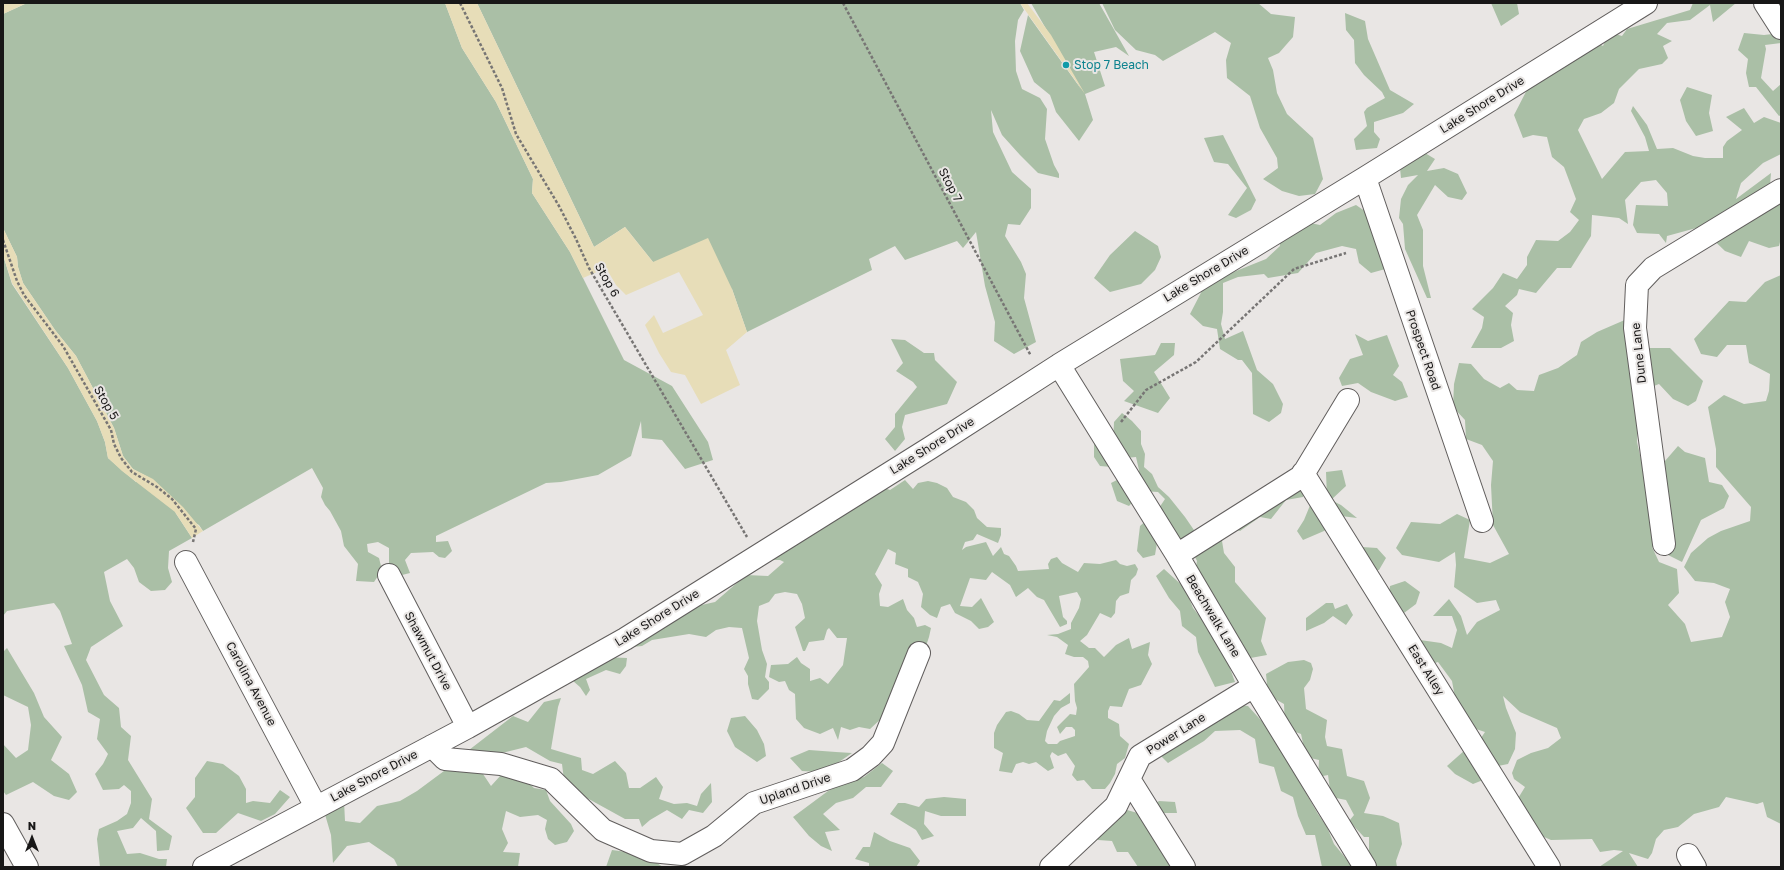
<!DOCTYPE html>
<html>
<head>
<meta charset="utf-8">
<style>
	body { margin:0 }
	#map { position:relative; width:1784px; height:870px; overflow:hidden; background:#e9e6e4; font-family:"Golos Text",sans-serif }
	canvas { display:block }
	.frame { position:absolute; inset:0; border:4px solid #181717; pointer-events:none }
	.north { position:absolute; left:12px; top:818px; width:40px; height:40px; -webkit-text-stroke:3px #e9e6e4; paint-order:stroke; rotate:0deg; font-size:11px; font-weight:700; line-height:16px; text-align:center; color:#181717 }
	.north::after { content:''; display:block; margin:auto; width:14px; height:18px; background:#181717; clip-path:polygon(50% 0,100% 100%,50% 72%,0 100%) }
</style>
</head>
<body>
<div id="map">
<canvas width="1784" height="870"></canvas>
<div class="frame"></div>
<div class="north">N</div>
</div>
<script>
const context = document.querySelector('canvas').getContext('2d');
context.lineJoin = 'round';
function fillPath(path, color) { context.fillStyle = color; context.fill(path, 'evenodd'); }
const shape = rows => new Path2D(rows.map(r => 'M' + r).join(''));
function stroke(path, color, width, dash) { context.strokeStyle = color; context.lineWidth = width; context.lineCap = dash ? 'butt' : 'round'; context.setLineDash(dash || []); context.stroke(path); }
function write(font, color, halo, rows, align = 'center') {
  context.font = font + ' "Golos Text",sans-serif'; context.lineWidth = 4; context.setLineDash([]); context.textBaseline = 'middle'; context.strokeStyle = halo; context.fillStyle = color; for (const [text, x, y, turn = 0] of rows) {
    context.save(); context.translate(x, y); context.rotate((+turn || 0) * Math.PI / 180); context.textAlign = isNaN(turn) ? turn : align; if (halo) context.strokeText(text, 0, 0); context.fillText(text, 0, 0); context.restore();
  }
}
fillPath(shape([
	[27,3,445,3,462,48,496,102,533,179,532,193,570,252,624,360,672,386,708,442,713,460,685,469,662,440,642,438,641,421,631,456,598,475,561,482,546,483,436,536,436,542,448,541,452,551,445,558,439,557,433,552,411,553,405,560,410,573,402,575,398,571,389,569,389,548,378,542,367,544,368,552,379,558,382,570,374,582,356,581,358,564,344,546,341,531,330,511,325,505,321,497,323,488,312,468,203,531,199,525,175,512,192,538,169,551,168,568,172,582,165,590,151,591,139,582,134,568,127,559,104,572,110,601,123,626,91,647,86,660,104,695,119,708,121,727,131,736,128,760,152,799,149,819,172,836,169,850,157,851,156,831,141,818,133,828,117,831,127,854,140,853,159,859,167,859,166,867,100,867,97,839,99,829,117,821,127,814,131,803,131,791,124,785,119,789,103,790,95,774,103,764,108,754,97,739,100,719,88,712,82,685,64,646,72,644,60,611,54,603,7,611,3,616,3,255,12,284,68,368,97,421,105,442,108,458,136,482,148,477,133,469,123,456,114,428,76,356,55,330,23,283,18,267,17,257,3,228,3,14],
	[477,3,1020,3,1024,10,1018,20,1015,41,1016,71,1022,89,1040,98,1047,109,1045,139,1054,165,1059,174,1059,178,1038,173,1020,155,1002,135,991,110,993,132,1012,172,1031,189,1031,208,1020,225,1008,224,1005,236,1021,262,1026,274,1024,298,1036,342,1014,354,994,341,995,322,985,286,976,232,963,248,957,241,905,260,895,246,869,259,872,270,747,332,732,289,653,262,625,227,594,247],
	[1031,3,1099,3,1129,56,1116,47,1094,52,1105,86,1085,94,1093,120,1079,141,1056,112,1050,95,1034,82,1020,51,1028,15,1081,89],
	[1102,3,1258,3,1271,14,1295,17,1293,37,1279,53,1268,58,1273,70,1277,93,1287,114,1313,138,1323,179,1315,194,1299,196,1282,191,1263,179,1278,168,1277,158,1260,128,1250,96,1227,78,1226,60,1231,43,1215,32,1163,61,1155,55,1136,50,1115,30],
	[1491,3,1517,3,1519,14,1501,26],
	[1693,3,1736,3,1713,22,1710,5,1690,20,1667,23,1657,34,1672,41,1663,46,1668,58,1662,64,1639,69,1619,89,1614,103,1601,113,1584,119,1578,130,1602,179,1625,152,1649,151,1645,137,1631,111,1633,106,1647,125,1657,149,1673,148,1693,156,1705,158,1723,158,1723,147,1727,141,1742,130,1726,117,1744,108,1754,123,1764,117,1781,123,1781,154,1763,163,1741,183,1736,199,1771,173,1770,185,1781,193,1781,238,1779,246,1769,248,1749,241,1741,257,1725,251,1700,227,1667,236,1666,243,1659,234,1637,233,1633,225,1636,205,1668,206,1667,193,1656,180,1641,182,1625,200,1628,224,1619,218,1592,215,1591,236,1571,268,1557,268,1536,293,1519,289,1517,295,1505,306,1513,313,1511,325,1514,341,1501,348,1471,348,1482,328,1484,317,1472,309,1493,288,1503,273,1517,279,1527,265,1527,257,1536,240,1558,241,1570,232,1579,220,1570,212,1576,199,1564,167,1552,157,1547,137,1533,135,1523,138,1514,115,1531,82,1588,38,1603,46,1609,32,1622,36,1627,29,1690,10],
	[1345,13,1365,21,1368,39,1390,90,1414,104,1403,113,1374,122,1374,132,1380,139,1377,148,1356,150,1354,139,1367,126,1364,112,1367,108,1385,98,1382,92,1364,75,1355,63,1354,40,1346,30],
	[1744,33,1764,35,1781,33,1781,43,1765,45,1766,49,1761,78,1773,91,1781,84,1781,115,1779,116,1756,87,1749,87,1746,73,1748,59,1738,50],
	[1687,87,1712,95,1709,113,1713,131,1696,136,1686,121,1680,100],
	[1223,135,1256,200,1251,210,1236,218,1228,215,1247,188,1228,164,1214,162,1204,138],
	[1420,150,1435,159,1427,171,1444,168,1458,174,1467,193,1462,200,1448,197,1435,185,1417,215,1423,230,1423,266,1431,298,1427,298,1405,249,1403,224,1399,218,1401,199,1408,185,1418,175,1401,178,1399,158],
	[1356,205,1384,224,1389,268,1371,273,1359,263,1356,249,1342,246,1316,253,1298,273,1268,278,1264,274,1238,277,1223,283,1223,312,1221,324,1225,339,1243,331,1257,370,1273,384,1283,404,1281,413,1269,422,1253,414,1252,373,1242,360,1238,360,1220,349,1217,329,1203,326,1190,314,1206,283,1266,259,1280,246,1279,228,1291,219,1320,225,1336,213],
	[1135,231,1158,246,1161,257,1155,270,1141,284,1110,292,1094,278,1110,255],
	[1781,275,1781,824,1767,817,1763,802,1757,804,1726,797,1719,807,1694,814,1678,827,1664,830,1656,839,1652,853,1648,859,1629,853,1638,867,1599,867,1623,851,1614,850,1600,852,1592,839,1551,840,1533,832,1517,800,1525,787,1514,779,1512,773,1517,760,1531,753,1548,748,1561,738,1557,728,1520,712,1503,696,1506,708,1516,733,1515,749,1508,764,1498,766,1483,780,1473,784,1455,774,1447,766,1465,750,1477,744,1485,732,1476,729,1456,703,1452,681,1438,662,1429,665,1420,640,1441,643,1452,648,1457,630,1452,616,1433,616,1449,599,1461,616,1467,635,1477,622,1500,610,1496,600,1477,603,1454,587,1456,565,1455,552,1439,562,1402,555,1396,548,1411,522,1440,524,1457,514,1470,520,1464,558,1490,563,1509,554,1493,525,1491,485,1493,461,1482,445,1466,439,1465,420,1453,407,1454,384,1459,363,1471,364,1484,379,1500,388,1509,383,1517,390,1534,391,1539,375,1558,368,1577,355,1581,342,1597,332,1627,319,1645,348,1670,348,1703,381,1696,401,1688,406,1673,399,1659,384,1636,393,1638,419,1637,442,1643,468,1665,461,1678,446,1685,452,1705,458,1709,482,1722,485,1729,496,1724,508,1701,520,1682,562,1652,547,1659,562,1677,569,1679,593,1668,605,1685,624,1691,642,1722,637,1730,617,1725,602,1730,589,1714,583,1695,581,1684,567,1691,553,1708,538,1721,531,1750,521,1751,507,1716,467,1716,449,1708,407,1724,395,1744,404,1766,401,1769,391,1770,374,1749,363,1746,345,1727,345,1717,357,1701,354,1694,339,1729,301,1746,302,1765,282],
	[1355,334,1368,341,1387,335,1399,366,1393,375,1402,382,1408,397,1395,401,1371,392,1358,383,1342,386,1339,378,1350,359,1363,355],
	[891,339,905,340,924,353,934,353,935,360,957,382,947,404,905,415,902,427,905,439,895,451,885,439,895,427,895,414,917,387,913,382,896,371,903,363],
	[1161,343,1175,343,1174,355,1154,372,1170,398,1158,413,1124,401,1134,391,1123,381,1120,359,1155,355],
	[1122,413,1132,421,1141,431,1141,444,1145,454,1144,467,1152,474,1158,487,1169,497,1185,517,1196,533,1295,486,1305,490,1303,497,1286,500,1271,519,1260,517,1240,531,1229,527,1225,532,1222,541,1224,553,1235,567,1235,582,1266,618,1261,641,1267,655,1245,659,1195,572,1197,561,1188,543,1157,543,1155,555,1143,558,1137,551,1140,526,1157,511,1165,499,1158,492,1143,491,1129,506,1117,501,1111,483,1119,479,1138,483,1139,470,1136,457,1125,458,1112,467,1100,466,1094,457,1094,444,1102,447,1113,444,1114,422],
	[1342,470,1346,486,1331,500,1341,505,1357,518,1341,516,1324,531,1303,540,1297,531,1304,520,1311,503,1327,498,1326,472],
	[905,480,913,489,918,483,928,481,937,483,947,488,953,497,966,502,974,510,977,518,987,527,1001,528,1001,535,998,543,977,534,973,540,965,542,962,550,966,547,986,542,993,556,1001,547,1004,554,1009,556,1016,566,1018,571,1049,569,1048,564,1051,559,1057,557,1062,563,1078,572,1084,563,1100,564,1116,560,1120,564,1127,566,1135,564,1138,569,1136,575,1131,580,1129,593,1120,596,1116,601,1115,613,1111,618,1100,613,1087,635,1080,641,1089,648,1095,648,1104,657,1116,645,1129,638,1132,649,1150,642,1148,655,1152,664,1141,685,1129,689,1122,707,1110,706,1108,711,1108,718,1119,724,1120,736,1129,744,1125,758,1117,764,1115,774,1110,783,1105,789,1092,789,1084,780,1077,781,1072,775,1075,766,1066,753,1058,756,1052,752,1050,756,1054,768,1048,771,1036,762,1029,764,1023,762,1016,764,1012,773,999,771,1003,753,994,748,994,733,997,725,1006,712,1011,711,1019,714,1027,720,1039,721,1054,700,1060,701,1070,693,1070,703,1061,708,1054,716,1047,731,1045,741,1048,744,1057,744,1060,741,1075,736,1075,730,1072,727,1066,727,1060,734,1057,727,1070,714,1076,715,1077,708,1075,701,1074,684,1089,667,1088,661,1083,657,1074,657,1065,654,1068,645,1057,637,1047,635,1058,634,1071,629,1071,623,1079,608,1081,599,1077,592,1059,596,1063,617,1067,621,1067,624,1060,627,1044,600,1037,597,1028,588,1016,597,1010,585,992,572,986,580,970,578,960,606,972,607,981,598,994,622,988,627,979,629,971,621,955,613,950,604,941,607,937,618,930,615,921,607,923,594,918,582,908,577,908,569,895,564,896,553,888,549,875,574,882,585,879,594,880,606,888,607,903,599,907,610,914,618,917,627,925,625,931,628,929,637,924,652,884,716,870,729,859,727,850,730,841,727,838,740,833,728,820,734,804,728,796,719,795,694,789,690,785,681,779,682,769,677,771,665,788,664,797,657,801,663,810,669,810,681,820,678,828,684,843,665,847,638,837,638,829,628,827,630,824,640,809,642,805,651,803,651,795,627,805,618,802,604,797,594,785,592,775,594,769,602,759,606,757,621,762,650,767,664,765,677,769,682,769,689,758,700,752,699,748,684,748,676,744,669,749,658,742,628,729,627,716,630,706,637,689,634,652,640,642,646,632,647,697,606,715,602,746,575,768,576,784,562,780,560,768,560,853,501,867,501,879,486,890,490],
	[1362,547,1377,548,1386,558,1379,570,1372,570,1354,562],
	[1164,569,1185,588,1193,608,1205,623,1227,660,1235,682,1215,687,1198,652,1196,637,1182,626,1180,611,1169,598,1156,576],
	[1405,581,1420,592,1416,604,1404,613,1389,595,1390,586],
	[1326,603,1333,603,1335,609,1347,604,1353,615,1346,625,1333,616,1324,623,1306,631,1306,618],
	[7,648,34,693,44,717,62,737,51,760,69,774,77,792,69,800,54,796,33,782,6,795,3,791,3,744,16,758,28,750,31,725,28,707,3,695,3,652],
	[605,657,627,658,626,666,620,674,606,670,586,679,590,690,586,696,580,687,573,681,580,671,594,668,601,665],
	[1304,660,1311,663,1313,669,1310,680,1304,688,1306,709,1327,720,1325,737,1327,746,1342,749,1347,776,1364,781,1370,798,1364,813,1383,816,1399,823,1402,844,1396,861,1397,867,1373,867,1369,863,1369,837,1364,837,1349,821,1354,815,1346,800,1331,797,1328,775,1318,777,1319,760,1306,757,1301,734,1285,728,1284,704,1268,695,1266,674,1288,662],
	[561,698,558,707,551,749,581,758,582,770,593,774,615,761,626,773,629,788,640,788,656,777,663,787,659,799,674,804,687,803,697,806,701,794,711,783,712,802,703,813,689,810,682,819,667,810,650,820,642,827,639,819,625,819,576,792,564,780,562,764,550,761,526,747,490,756,469,750,513,716,528,722,544,702],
	[1232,704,1248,706,1269,729,1318,814,1327,827,1334,844,1353,867,1322,867,1315,835,1306,835,1298,816,1293,797,1281,791,1274,767,1259,763,1255,739,1240,730,1215,731,1204,741,1168,763,1159,754],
	[745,716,757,730,764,744,766,756,757,762,735,747,727,731,731,718],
	[809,750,836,752,852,753,839,762,819,772,802,771,790,758],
	[207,761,223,764,239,776,246,789,246,803,253,801,270,803,280,790,290,797,275,814,261,821,238,813,216,833,203,833,186,808,195,797,195,778],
	[882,763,893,771,881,787,866,787,853,798,836,803,823,814,840,830,825,832,832,851,821,846,809,836,793,817,828,791,847,781,864,777],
	[479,768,491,786,501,775,522,776,534,788,546,790,550,801,571,824,574,831,567,842,555,845,548,839,545,829,547,820,538,815,520,817,506,811,502,829,508,843,503,852,520,853,518,867,398,867,394,859,369,842,347,846,333,863,331,835,324,811,344,801,345,821,360,823,377,806,400,801,417,791,444,771],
	[944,797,966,799,966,816,941,816,925,811,924,824,934,836,922,840,916,830,890,814,898,803,905,803,919,807,926,799],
	[1159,801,1175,802,1177,813,1162,813,1156,831,1156,844,1163,849,1175,867,1138,867,1128,852,1117,852,1112,841,1098,840,1099,815,1117,820,1127,810,1141,814],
	[874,832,890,841,910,848,920,861,916,867,869,867,869,863,855,859,863,847,870,847],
	[612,850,634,853,646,856,663,867,606,867]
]), '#aabfa6');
fillPath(shape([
	[3,3,27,3,3,14],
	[445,3,477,3,594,247,625,227,653,262,708,238,732,289,747,332,726,350,740,385,701,404,685,375,671,372,659,353,645,325,654,315,663,333,703,315,679,272,626,295,616,285,606,268,583,278,570,252,532,193,533,179,496,102,462,48],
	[1020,3,1027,3,1051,35,1085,94],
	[3,228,17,257,18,267,23,283,55,330,76,356,114,428,123,456,133,469,153,479,183,507,203,531,192,538,175,512,122,471,108,458,105,442,97,421,68,368,12,283,3,255]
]), '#e7ddb8');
const minor = shape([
	[1765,3,1781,28],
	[1365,178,1482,521],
	[1059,365,1177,555,1254,686,1365,867],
	[1303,473,1549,867],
	[1664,544,1635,328,1637,285,1653,268,1781,190],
	[1177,555,1302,476,1348,400],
	[186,562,316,807],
	[389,575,468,727],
	[432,746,445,759,501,764,551,779,603,830,651,851,682,854,714,836,754,803,852,770,871,756,883,743,919,653],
	[1129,779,1184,867],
	[3,824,27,867],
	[1688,855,1695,867],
	[204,867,468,727,625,639,930,448,1059,365,1365,178,1646,3],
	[1051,867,1116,806,1140,756,1254,686]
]);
stroke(minor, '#615e5d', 24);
stroke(shape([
	[460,3,502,88,516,134,559,206,576,239,589,268,747,537],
	[843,3,1031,356],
	[3,240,17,281,24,295,63,346,111,430,114,444,121,458,132,472,157,487,172,499,196,529,193,542],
	[1121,422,1146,390,1196,362,1294,269,1346,253]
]), '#777574', 2.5, [3, 2]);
stroke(minor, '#fff', 22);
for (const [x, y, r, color] of [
	[1066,65,4,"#0f9aa8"]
]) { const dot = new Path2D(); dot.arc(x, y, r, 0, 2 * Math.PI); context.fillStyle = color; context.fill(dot); stroke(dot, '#e9e6e4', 1.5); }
write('12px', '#0d838f', '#e9e6e4', [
	["Stop 7 Beach",1074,65]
], 'left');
write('12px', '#181717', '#e9e6e4', [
	["Lake Shore Drive",1482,105,-32],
	["Stop 7",950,185,62],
	["Lake Shore Drive",1206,274,-31],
	["Stop 6",607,280,60],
	["Prospect Road",1423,350,71],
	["Dune Lane",1639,353,-96],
	["Stop 5",106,403,60],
	["Lake Shore Drive",932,446,-32],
	["Beachwalk Lane",1213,616,59],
	["Lake Shore Drive",657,618,-32],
	["Shawmut Drive",428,651,62],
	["East Alley",1426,670,58],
	["Carolina Avenue",251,684,62],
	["Power Lane",1176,734,-32],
	["Lake Shore Drive",374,776,-28],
	["Upland Drive",795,789,-19]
]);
</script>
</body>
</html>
